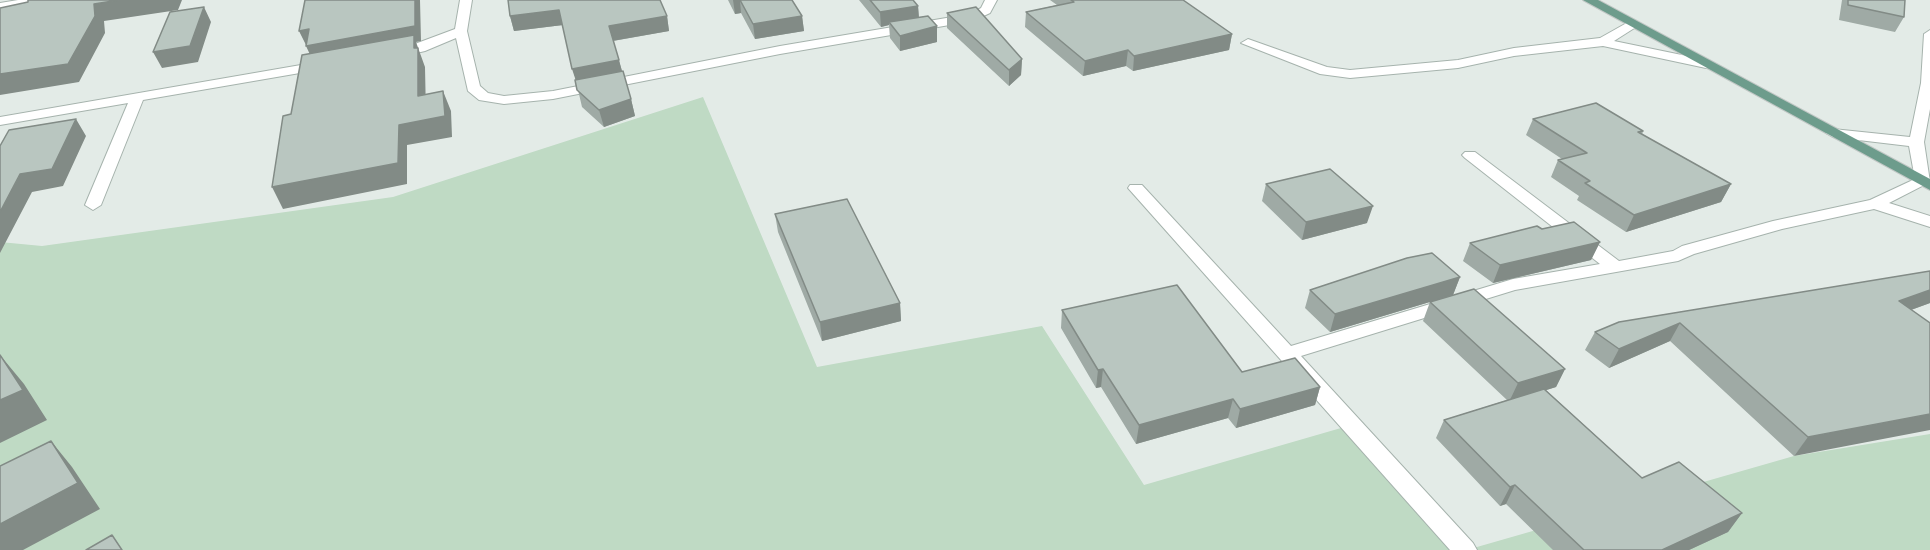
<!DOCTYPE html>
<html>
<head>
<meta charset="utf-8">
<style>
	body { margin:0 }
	canvas { display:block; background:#e3ebe7 }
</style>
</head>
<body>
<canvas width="1930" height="550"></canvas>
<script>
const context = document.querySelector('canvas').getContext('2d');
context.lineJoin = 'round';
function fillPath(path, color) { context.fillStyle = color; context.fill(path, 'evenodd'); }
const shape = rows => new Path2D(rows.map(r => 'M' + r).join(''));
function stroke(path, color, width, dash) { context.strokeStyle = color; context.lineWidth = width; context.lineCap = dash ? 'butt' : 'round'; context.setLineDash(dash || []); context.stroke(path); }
fillPath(shape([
	[703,97,817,367,1042,326,1144,485,1341,428,1470,549,1794,456,1930,434,1930,550,0,550,0,242,42,246,393,197]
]), '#bfdac4');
const minor = shape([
	[18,0,44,0,38,4,0,11,0,3,18,0],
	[460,0,472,0,467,31,480,86,488,93,504,96,553,91,780,46,970,14,981,8,985,0,997,0,990,13,973,21,780,54,553,99,504,104,479,100,468,91,456,38,425,51,395,58,388,54,455,29,460,0],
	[1632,20,1636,21,1636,27,1614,41,1706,60,1713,64,1706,68,1603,46,1514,56,1458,68,1350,78,1320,74,1241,43,1248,39,1327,67,1350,70,1458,60,1514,48,1600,38,1632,20],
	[1930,30,1930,109,1924,142,1930,182,1889,203,1930,216,1930,227,1874,209,1782,229,1694,254,1678,261,1515,290,1301,356,1473,543,1477,550,1450,550,1128,188,1130,185,1142,185,1291,346,1513,279,1600,264,1465,158,1462,155,1465,152,1475,152,1619,261,1673,251,1682,246,1773,221,1870,200,1915,179,1909,146,1833,137,1826,133,1833,129,1910,137,1921,83,1924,34,1930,30],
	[324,61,329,62,329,68,143,100,101,205,93,210,85,205,128,103,0,125,0,117,324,61]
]);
const major = shape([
	[1583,0,1598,0,1930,179,1930,190,1583,0]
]);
stroke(minor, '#a6b3ad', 2);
stroke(major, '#c2c8c6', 2);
fillPath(minor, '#fff');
fillPath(major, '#6d9c8c');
fillPath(shape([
	[728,0,792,0,802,16,804,31,755,39,741,13,735,14],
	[859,0,913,0,918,6,919,17,937,26,937,42,900,51,890,38,889,25,881,27],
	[1050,0,1183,0,1232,34,1229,50,1133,71,1126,66,1083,76,1025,27,1026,12,1057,5],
	[1842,0,1905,0,1904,17,1895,32,1839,20],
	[947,13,1022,59,1021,75,1009,86,947,28],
	[510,16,667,16,669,31,613,41,622,71,631,99,635,116,604,127,582,107,563,25,514,31],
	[1533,119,1643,131,1642,135,1731,184,1721,202,1626,232,1577,200,1579,196,1551,177,1558,160,1562,159,1526,135],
	[1266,184,1367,223,1302,240,1262,201],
	[775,214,900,303,901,321,822,341,778,232],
	[1542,229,1600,242,1591,260,1493,283,1463,261,1470,243],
	[1930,271,1930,303,1911,310,1794,456,1670,341,1609,368,1585,350,1595,332],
	[1460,277,1453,295,1330,332,1305,308,1310,290],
	[1430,302,1565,369,1556,387,1546,390,1642,478,1742,513,1728,532,1689,550,1553,550,1506,504,1500,506,1436,438,1444,420,1507,400,1423,321],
	[1062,310,1242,372,1320,387,1315,405,1236,428,1228,418,1136,444,1101,387,1096,388,1061,328]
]), '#9faaa5');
fillPath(shape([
	[119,0,182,0,178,10,104,21,105,33,79,82,0,95,0,74,94,4],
	[415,0,420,0,421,41,416,42,425,67,426,116,313,61,306,46],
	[733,0,740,0,741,13,735,14],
	[918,6,919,20,889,22,889,25,881,27,880,12],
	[204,7,211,22,198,62,162,68,153,52],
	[559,10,563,25,514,31,510,16],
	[667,16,669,31,612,41,609,26],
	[802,16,804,31,755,39,753,24],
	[937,26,937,42,900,51,900,36],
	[309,29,316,44,306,45,299,31],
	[1232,34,1229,50,1133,71,1134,56],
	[1128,50,1126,66,1083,76,1085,61],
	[1022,59,1021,75,1009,86,1009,70],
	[619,60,623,75,577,84,572,69],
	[443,91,451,111,452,137,407,145,407,184,283,209,272,187],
	[631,99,635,116,604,127,599,110],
	[76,119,86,136,63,186,32,192,0,253,0,212,20,174],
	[1731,184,1721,202,1626,232,1634,215],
	[1373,206,1367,223,1302,240,1306,222],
	[1600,242,1591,260,1493,283,1500,265],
	[1460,277,1453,295,1330,332,1335,314],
	[1930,290,1930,303,1886,319,1899,301],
	[900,303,901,321,822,341,820,322],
	[1680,323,1670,341,1609,368,1619,349],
	[0,355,24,384,47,420,0,443],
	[1103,369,1101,387,1096,388,1098,370],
	[1565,369,1556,387,1509,402,1518,383],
	[1320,387,1315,405,1236,428,1240,409],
	[1233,399,1228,418,1136,444,1139,425],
	[1930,414,1930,430,1794,456,1808,437],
	[51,441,72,467,100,509,23,550,0,550,0,524],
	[1515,485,1506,504,1500,506,1510,487],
	[1742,513,1728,532,1689,550,1662,550]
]), '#828b86');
const building = shape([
	[28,0,119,0,94,4,95,16,68,64,0,74,0,8,28,2,28,0],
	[305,0,415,0,415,26,306,46,309,29,299,31,305,0],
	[508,0,660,0,667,16,609,26,619,60,572,69,559,10,510,16,508,0],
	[740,0,792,0,802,16,753,24,740,0],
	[870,0,913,0,918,6,880,12,870,0],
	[1071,0,1183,0,1232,34,1134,56,1128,50,1085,61,1026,12,1074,2,1071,0],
	[1848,0,1905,0,1904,17,1848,5,1848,0],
	[204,7,190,46,153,52,170,12,204,7],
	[976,7,1022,59,1009,70,947,13,976,7],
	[928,16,937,26,900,36,889,22,928,16],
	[414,35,414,48,418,48,418,96,443,91,445,116,399,125,398,163,272,187,283,116,291,114,302,55,414,35],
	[623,71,631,99,599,110,577,90,575,80,623,71],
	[1596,103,1643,131,1638,132,1731,184,1634,215,1585,183,1590,181,1558,160,1587,153,1533,119,1596,103],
	[76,119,52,169,20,174,0,212,0,146,9,130,76,119],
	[1330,169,1373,206,1306,222,1266,184,1330,169],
	[847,199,900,303,820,322,775,214,847,199],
	[1574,222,1600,242,1500,265,1470,243,1537,226,1542,229,1574,222],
	[1432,253,1460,277,1335,314,1310,290,1407,258,1432,253],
	[1930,271,1930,290,1899,301,1930,323,1930,414,1808,437,1680,323,1619,349,1595,332,1619,322,1930,271],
	[1177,285,1242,372,1295,358,1320,387,1240,409,1233,399,1139,425,1103,369,1098,370,1062,310,1177,285],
	[1474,289,1565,369,1518,383,1430,302,1474,289],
	[0,355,23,390,0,400,0,355],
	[1544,389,1642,478,1679,462,1742,513,1662,550,1584,550,1515,485,1510,487,1444,420,1544,389],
	[51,441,78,483,0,524,0,466,51,441],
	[112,535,122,550,86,550,112,535]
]);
fillPath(building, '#b9c6c0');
stroke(building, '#828b86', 1.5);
</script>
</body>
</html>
